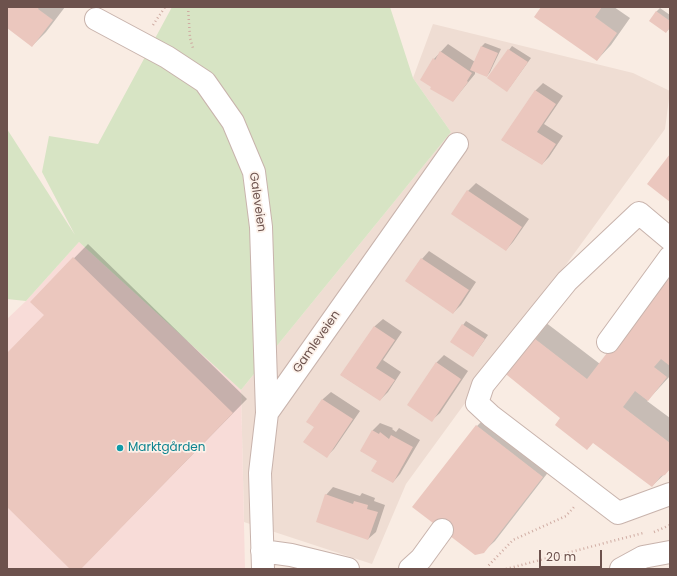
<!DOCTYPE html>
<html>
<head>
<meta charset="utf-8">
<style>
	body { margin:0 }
	#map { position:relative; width:677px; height:576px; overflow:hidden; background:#f9ece3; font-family:Poppins,sans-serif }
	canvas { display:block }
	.frame { position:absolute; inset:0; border:8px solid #6d524d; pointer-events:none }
	.scale { position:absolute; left:539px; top:550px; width:63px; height:18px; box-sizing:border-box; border:2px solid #6d524d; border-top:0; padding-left:5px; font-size:12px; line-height:14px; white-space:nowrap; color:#6d524d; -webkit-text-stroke:3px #fcf1e9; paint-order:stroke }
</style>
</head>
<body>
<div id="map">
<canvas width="677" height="576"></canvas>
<div class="frame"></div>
<div class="scale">20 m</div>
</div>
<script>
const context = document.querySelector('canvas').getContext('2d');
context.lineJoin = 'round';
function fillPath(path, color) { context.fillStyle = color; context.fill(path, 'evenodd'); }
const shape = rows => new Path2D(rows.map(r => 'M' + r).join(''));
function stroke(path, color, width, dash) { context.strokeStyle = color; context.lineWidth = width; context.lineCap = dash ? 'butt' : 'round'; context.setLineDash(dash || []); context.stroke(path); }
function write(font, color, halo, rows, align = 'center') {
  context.font = font + ' Poppins,sans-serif'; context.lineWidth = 3.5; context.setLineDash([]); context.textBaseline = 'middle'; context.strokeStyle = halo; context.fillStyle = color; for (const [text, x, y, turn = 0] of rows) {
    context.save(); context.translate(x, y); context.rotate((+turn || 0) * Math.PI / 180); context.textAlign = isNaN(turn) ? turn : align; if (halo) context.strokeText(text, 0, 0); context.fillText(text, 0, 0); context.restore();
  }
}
fillPath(shape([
	[433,24,633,73,670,91,665,129,406,484,372,564,244,522,241,390,451,132,413,78]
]), '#efddd3');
fillPath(shape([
	[79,242,241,390,245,569,7,569,7,319,26,301]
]), '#f8dcd8');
fillPath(shape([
	[172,7,390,7,413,78,451,132,241,390,79,242,26,301,7,299,7,129,75,235,42,172,49,136,98,144]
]), '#d7e4c4');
fillPath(shape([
	[7,7,65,7,46,32,32,46,7,26],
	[542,7,614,7,630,18,611,45,597,60],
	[660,8,670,15,670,28,666,32,656,12],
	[485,43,501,49,490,72,487,76,475,71,475,74,453,101,434,59,448,44,475,62,482,46],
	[512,46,531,58,510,87,488,78],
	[543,83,563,96,544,124,563,136,549,157,542,164,502,140,536,90],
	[476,183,529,219,513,242,506,250,453,214,468,191],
	[88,244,247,399,80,569,71,569,7,506,7,354,45,315,31,302],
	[429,251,476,282,461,305,453,313,422,259],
	[670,273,670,376,647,401,670,418,670,469,652,486,562,418,504,371,545,322,600,364],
	[383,319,402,332,383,360,401,372,388,392,380,400,341,375,375,326],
	[466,321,488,335,476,352,451,342],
	[444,355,468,371,440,413,432,420,409,404,437,362],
	[331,392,360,411,334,449,326,457,315,427,308,422,323,399],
	[488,415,553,466,495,541,483,552,414,507,477,426],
	[380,423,393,428,392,429,396,432,399,428,420,440,400,474,393,482,378,460,361,451,373,430],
	[333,487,360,496,362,493,375,498,374,501,385,505,376,532,368,539,326,495]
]), '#0003');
fillPath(shape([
	[7,7,39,7,38,9,53,20,32,47,7,28],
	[541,7,602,7,595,17,617,33,597,61,534,17],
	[656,11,670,21,670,27,666,33,649,21],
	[481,46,498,53,487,77,470,70],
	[508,49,528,62,507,92,487,78],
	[440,51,472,73,467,81,468,82,453,102,430,89,431,87,420,80,433,58,435,60],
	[535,90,556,104,537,132,556,144,542,165,501,140],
	[670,154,670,202,647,184],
	[467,190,522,227,506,251,451,214],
	[73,257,233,413,81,569,70,569,7,507,7,353,44,315,30,302],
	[421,258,469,290,453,314,405,281],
	[670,271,670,366,661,359,654,367,667,377,648,401,635,391,623,407,670,443,670,469,665,475,661,476,652,487,593,443,587,450,555,425,560,418,502,371,530,335,587,379],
	[462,324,485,339,473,357,450,342],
	[374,326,395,340,376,368,395,380,380,401,340,375],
	[436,362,461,379,432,422,407,405],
	[322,399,353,419,327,458,303,442,314,427,306,422],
	[476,425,543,477,484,553,475,555,412,507],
	[372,430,379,434,380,432,389,439,391,435,413,447,393,483,371,471,377,461,360,451],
	[325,494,353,504,354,501,368,505,367,509,378,512,368,540,316,522]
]), '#ebc7be');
const minor = shape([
	[96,19,167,57,205,82,233,122,254,172,261,227,267,413],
	[670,239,639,213,567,281,483,385,477,403,491,416,618,513,670,494],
	[608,342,670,257],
	[262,551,291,555,348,569],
	[263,569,260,473,267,413,457,144],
	[410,569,421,559,442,530],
	[621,569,643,557,670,552]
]);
stroke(minor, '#c8b3ac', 24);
stroke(shape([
	[188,7,190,38,193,48],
	[153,25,165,7],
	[654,532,670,525],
	[488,569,488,566,513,540,566,516,574,507],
	[506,569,643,533]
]), '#cfaba2', 2.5, [1, 3]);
stroke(minor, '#fff', 22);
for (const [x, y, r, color] of [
	[120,448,4,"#0f9aa8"]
]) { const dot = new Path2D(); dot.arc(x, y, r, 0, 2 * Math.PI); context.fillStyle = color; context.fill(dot); stroke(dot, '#fcf1e9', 1.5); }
write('12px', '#6d524d', '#fcf1e9', [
	["Galeveien",257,202,82],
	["Gamleveien",317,342,-55]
]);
write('12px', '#0d838f', '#fcf1e9', [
	["Marktgården",128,448]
], 'left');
</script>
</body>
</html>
